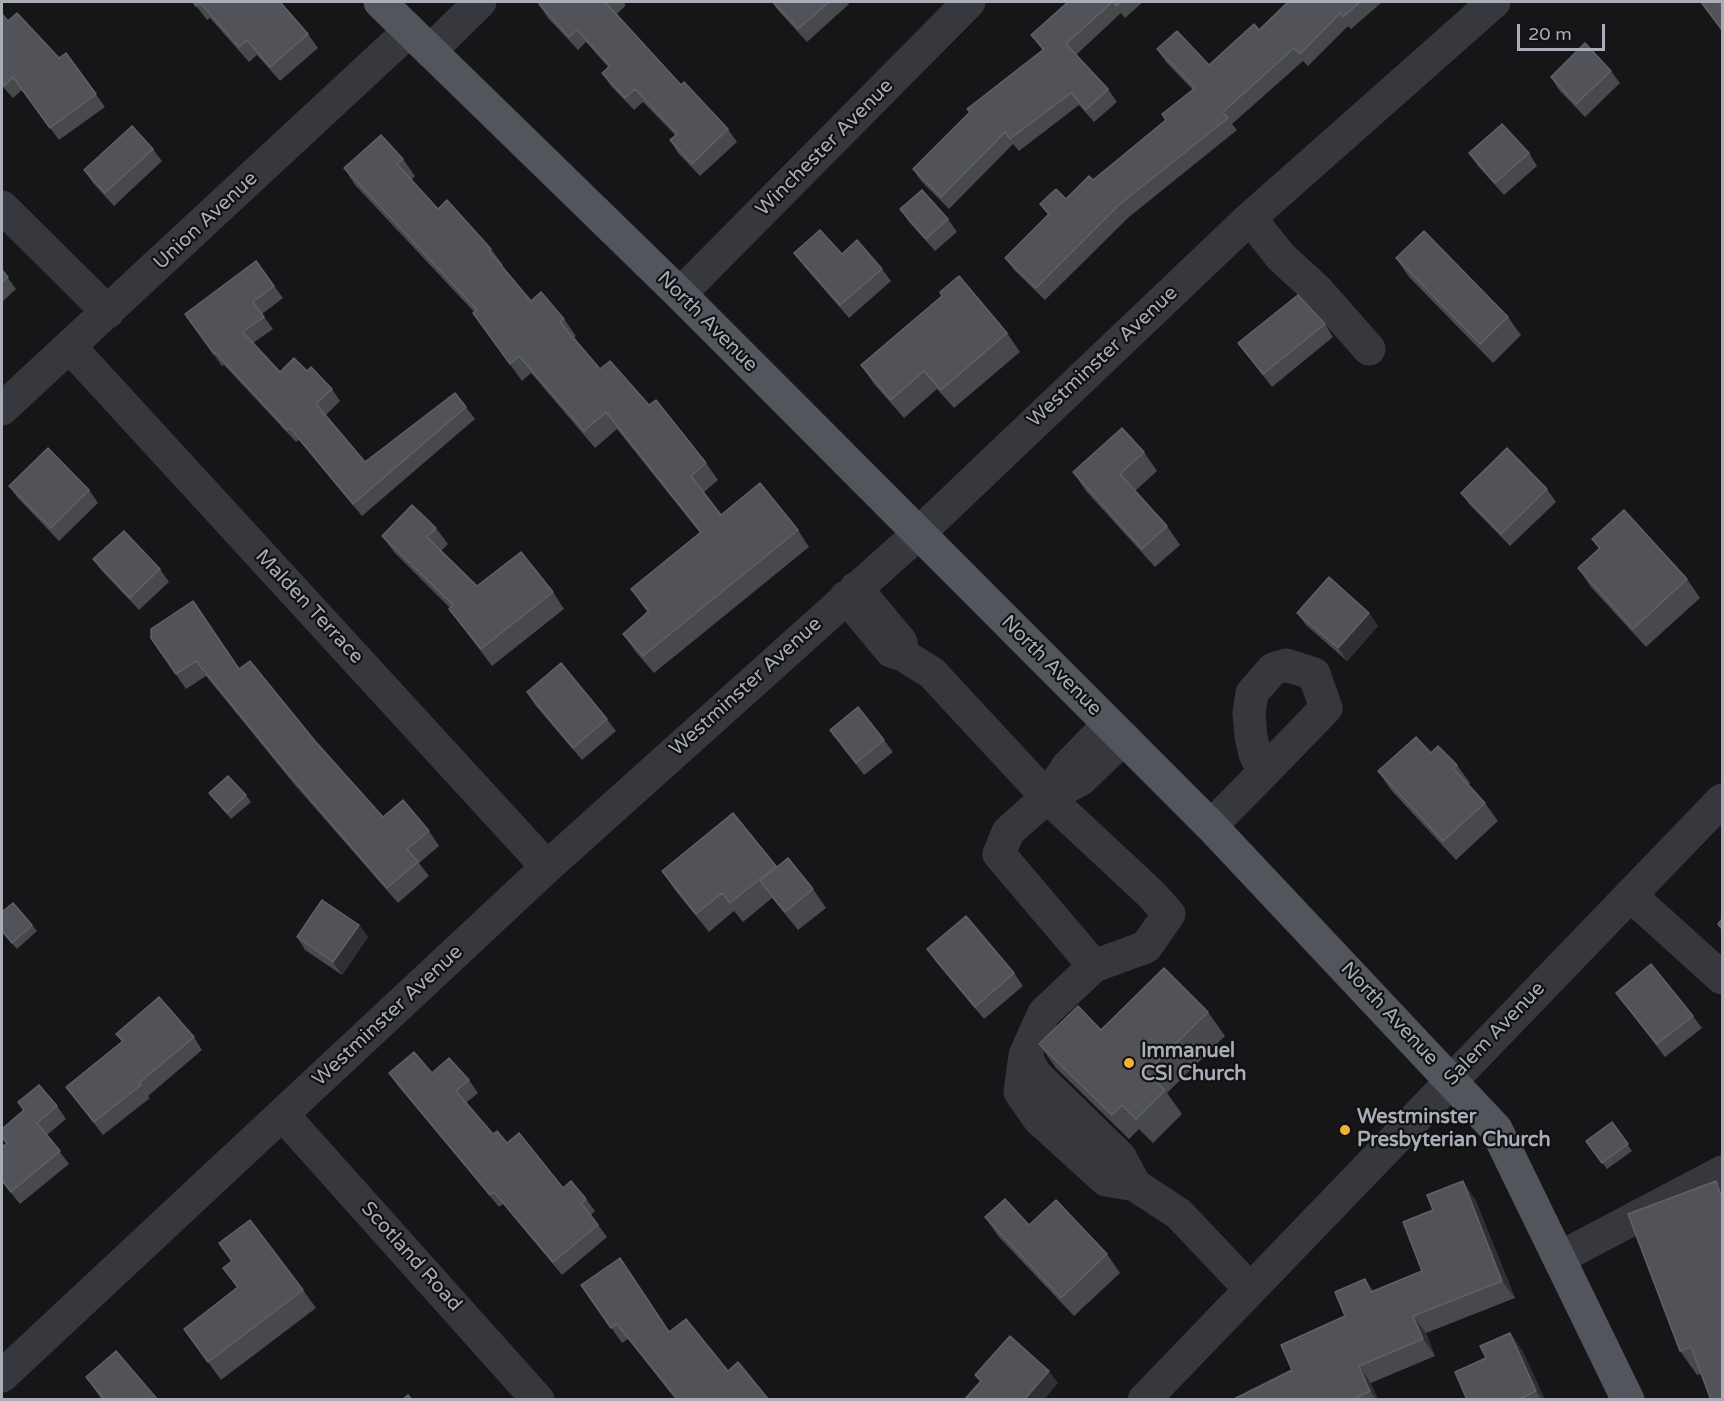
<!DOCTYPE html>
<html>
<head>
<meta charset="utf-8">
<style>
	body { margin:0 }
	#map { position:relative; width:1724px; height:1401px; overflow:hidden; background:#161618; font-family:"Varela Round",sans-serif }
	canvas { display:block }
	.frame { position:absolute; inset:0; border:3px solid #a8adb8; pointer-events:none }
	.scale { position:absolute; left:1517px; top:24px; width:88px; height:27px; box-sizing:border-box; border:3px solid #a8adb8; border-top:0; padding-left:8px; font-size:18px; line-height:21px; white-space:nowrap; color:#a8adb8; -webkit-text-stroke:4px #111113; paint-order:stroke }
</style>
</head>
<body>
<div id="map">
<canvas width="1724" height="1401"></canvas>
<div class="frame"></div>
<div class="scale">20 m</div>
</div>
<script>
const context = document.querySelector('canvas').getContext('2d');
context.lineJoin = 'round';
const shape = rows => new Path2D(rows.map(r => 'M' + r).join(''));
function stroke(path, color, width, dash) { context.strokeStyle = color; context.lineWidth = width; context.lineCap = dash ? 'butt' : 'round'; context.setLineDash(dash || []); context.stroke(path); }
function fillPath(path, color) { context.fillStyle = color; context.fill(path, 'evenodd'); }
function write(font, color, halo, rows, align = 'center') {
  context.font = font + ' "Varela Round",sans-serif'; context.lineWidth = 4.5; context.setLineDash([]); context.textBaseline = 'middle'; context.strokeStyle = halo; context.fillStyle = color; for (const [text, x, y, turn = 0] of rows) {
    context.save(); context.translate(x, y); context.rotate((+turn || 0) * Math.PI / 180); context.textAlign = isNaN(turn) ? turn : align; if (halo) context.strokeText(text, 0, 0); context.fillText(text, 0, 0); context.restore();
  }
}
stroke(shape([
	[430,51,480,2],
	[2,207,108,312],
	[1250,218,1281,257,1317,290,1369,349],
	[680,294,969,2],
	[70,347,547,867],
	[2,409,409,31],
	[846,597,891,651,903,655,901,642,856,588],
	[903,655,932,673,1047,797,1152,895,1169,914,1146,947,1094,966],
	[1109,724,1068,766,1047,797,1080,780,1124,738],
	[1211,826,1264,772,1326,708,1314,674,1286,665,1273,669,1252,693,1249,713,1251,737,1255,754,1264,772],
	[1630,895,1722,978],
	[1025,1055,1044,1013,1094,966,999,854,1008,832,1047,797],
	[283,1115,538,1400],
	[1135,1185,1120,1157,1035,1074,1025,1055,1020,1092,1039,1119,1106,1180,1135,1185,1179,1214,1250,1289],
	[1559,1258,1722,1172],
	[2,1376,547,867,919,533,1250,218,1494,2],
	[1144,1400,1722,800]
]), '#37383d', 33);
stroke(shape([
	[380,2,680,294,1211,826,1496,1129,1628,1400]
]), '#53555c', 33);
fillPath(shape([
	[193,2,280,2,308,34,318,48,280,81,257,55,249,62,210,18,207,20],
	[542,2,623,2,626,5,617,14,681,85,728,129,737,142,700,176,678,153,670,140,675,135,643,102,634,110,611,86,602,73,608,67,586,42,578,50,547,17,539,4],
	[772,2,848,2,849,4,807,42,777,9],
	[1068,2,1143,2,1125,18,1121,13,1076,55,1108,89,1117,102,1094,122,1079,105,1019,151,1013,144,949,209,921,181,913,169,1043,51,1031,35],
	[1288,2,1380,2,1381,3,1351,29,1348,26,1308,66,1303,61,1232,124,1237,130,1129,217,1045,300,1014,270,1005,258,1048,215,1040,204,1066,199,1093,180,1166,120,1193,90,1166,62,1157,49,1209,65,1259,30],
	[2,14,8,21,59,58,66,53,105,107,59,140,22,90,13,98,2,86],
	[1611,71,1620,83,1585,117,1559,90,1551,77],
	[153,149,162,161,114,206,93,183,84,170],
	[1469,153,1529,153,1537,166,1504,195,1478,166],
	[403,159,415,176,411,180,438,209,491,249,503,265,502,266,531,301,564,319,576,336,574,338,600,369,649,405,706,463,718,480,704,492,721,515,798,530,809,547,654,673,635,651,623,634,647,612,631,589,700,533,617,429,595,448,531,373,522,381,473,313,474,312,355,185,344,168],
	[900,209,948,219,957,232,935,251,909,222],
	[794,253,842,254,882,269,891,281,849,318,803,265],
	[1396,258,1508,317,1521,335,1493,363,1409,277],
	[256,261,283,298,262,314,273,329,253,343,280,372,307,371,332,389,340,401,326,415,365,462,466,407,475,419,362,516,299,440,296,442,224,365,222,366,185,314],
	[2,270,16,289,2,302],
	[1325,324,1333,337,1272,387,1238,343],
	[1007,333,1020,352,954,408,937,389,904,418,874,384,861,365],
	[1144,452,1157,471,1135,491,1167,526,1180,545,1155,567,1086,491,1073,472],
	[9,486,89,490,98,503,59,541,18,498],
	[1547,489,1556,502,1510,546,1470,505,1461,493],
	[436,528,448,544,441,551,477,586,553,592,564,609,492,666,461,625,449,609,450,608,394,552,382,536],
	[1592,539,1687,579,1700,598,1646,647,1591,587,1578,568,1599,549],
	[93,559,160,569,169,582,139,610,102,571],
	[1297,613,1369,613,1378,626,1347,661,1306,625],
	[151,638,239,669,315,741,383,817,429,831,439,846,419,863,429,876,398,903,294,784,206,676,186,689],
	[527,692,607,719,616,731,582,760,535,705],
	[830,730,884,740,893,752,864,775],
	[1457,765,1470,783,1468,785,1485,803,1498,821,1456,860,1391,790,1378,771],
	[209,793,246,795,251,802,231,819],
	[733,813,777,868,813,889,826,908,798,930,772,898,743,922,734,911,709,932,675,890,662,871],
	[2,912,32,925,37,931,17,949,2,932],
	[359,925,368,937,342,975,305,950,297,937],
	[927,949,1014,973,1023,986,984,1019,936,962],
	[1616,993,1693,1016,1702,1028,1665,1057],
	[1208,1012,1225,1036,1167,1093,1182,1114,1153,1143,1139,1129,1129,1139,1056,1068,1039,1044,1101,1030],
	[116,1034,194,1037,202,1050,148,1096,150,1098,103,1135,66,1087,122,1042],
	[389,1073,432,1073,469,1080,478,1093,466,1103,493,1134,507,1143,563,1188,586,1199,595,1211,591,1215,607,1237,562,1275,503,1204,499,1207,398,1086],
	[57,1106,66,1119,47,1135,69,1164,20,1204,2,1182,2,1147,6,1144,2,1138,2,1129],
	[1612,1122,1632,1151,1607,1169,1586,1141],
	[1722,1190,1701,1374,1697,1375,1680,1351],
	[1475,1199,1515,1298,1426,1333,1435,1356,1371,1383,1378,1400,1232,1400,1292,1370,1345,1316,1365,1279,1373,1291,1422,1271],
	[985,1217,1029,1225,1107,1254,1120,1273,1074,1316,998,1236],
	[219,1243,303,1290,316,1308,221,1380,184,1329,237,1288,223,1268,232,1261],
	[581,1285,670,1332,769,1400,676,1400,628,1339,622,1343],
	[1510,1333,1523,1352,1545,1400,1467,1400,1486,1358],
	[86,1377,158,1400,102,1400]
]), '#47494d');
fillPath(shape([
	[1369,613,1378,626,1347,661,1338,648],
	[359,925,368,937,342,975,333,962],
	[1463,1181,1475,1199,1515,1298,1502,1281],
	[1716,1181,1722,1190,1722,1198],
	[1365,1279,1378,1297,1371,1292],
	[1413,1316,1426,1333,1435,1356,1423,1339],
	[1510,1333,1523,1352,1545,1400,1542,1400,1536,1391],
	[1359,1366,1371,1383,1378,1400,1376,1400,1370,1391],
	[1049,1371,1058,1383,1044,1400,1024,1400]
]), '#2f3033');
const building = shape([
	[193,2,280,2,308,34,270,67,247,40,239,47,200,3,196,6,193,2],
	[542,2,607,2,606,3,681,85,684,82,728,129,692,164,670,140,677,134,635,89,625,98,602,73,610,66,577,30,569,37,539,4,542,2],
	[773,2,829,2,798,29,773,2],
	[1068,2,1112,2,1066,44,1108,89,1086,110,1071,93,1010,139,1005,132,941,197,913,169,970,112,967,109,1044,49,1031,35,1068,2],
	[1113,2,1121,2,1117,6,1113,2],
	[1288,2,1360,2,1343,17,1340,13,1300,54,1294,48,1223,112,1228,118,1120,204,1036,288,1005,258,1049,214,1040,204,1056,189,1066,199,1089,176,1093,180,1166,120,1162,114,1195,88,1157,49,1177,31,1209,65,1254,24,1259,30,1288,2],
	[1701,2,1722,2,1722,30,1701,2],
	[17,13,59,58,66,53,96,94,50,128,13,77,4,86,2,83,2,14,8,21,17,13],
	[1585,43,1611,71,1576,104,1551,77,1585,43],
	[1502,124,1529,153,1495,183,1469,153,1502,124],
	[132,126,153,149,105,193,84,170,132,126],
	[381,135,403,159,397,164,438,209,447,200,491,249,489,251,531,301,541,292,564,319,560,322,600,369,610,361,649,405,656,400,706,463,691,476,721,515,760,483,798,530,643,656,623,634,649,611,631,589,701,532,606,412,584,431,519,356,510,364,473,313,477,310,344,168,381,135],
	[922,190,948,219,926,239,900,209,922,190],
	[820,230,842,254,857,240,882,269,840,305,794,253,820,230],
	[1424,231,1508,317,1480,344,1396,258,1424,231],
	[256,261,274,286,253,302,264,317,243,332,280,372,294,358,307,371,311,367,332,389,316,404,365,462,455,393,466,407,353,504,290,428,287,430,215,352,214,354,185,314,256,261],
	[2,270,8,277,2,282,2,270],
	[959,276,1007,333,941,390,924,371,891,400,861,365,942,296,940,292,959,276],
	[1298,295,1325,324,1263,374,1238,343,1298,295],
	[1122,428,1144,452,1120,474,1167,526,1142,549,1073,472,1122,428],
	[48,448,89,490,51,528,9,486,48,448],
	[1507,448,1547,489,1501,534,1461,493,1507,448],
	[412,505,436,528,427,537,477,586,521,552,553,592,481,649,449,609,453,605,382,536,412,505],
	[1624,510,1687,579,1633,629,1578,568,1600,548,1592,539,1624,510],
	[124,531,160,569,130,598,93,559,124,531],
	[1329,577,1369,613,1338,648,1297,613,1329,577],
	[193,601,239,669,250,661,315,741,383,817,403,800,429,831,407,849,418,862,387,888,284,769,196,661,176,674,151,638,151,629,193,601],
	[561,663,607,719,573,748,527,692,561,663],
	[858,707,884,740,856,763,830,730,858,707],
	[1416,737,1431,753,1438,746,1457,765,1453,768,1485,803,1443,841,1378,771,1416,737],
	[228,776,246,795,227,813,209,793,228,776],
	[733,813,776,866,730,903,722,893,696,914,662,871,733,813],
	[788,858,813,889,785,912,760,881,788,858],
	[322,900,359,925,333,962,297,937,322,900],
	[13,903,32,925,12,943,2,931,2,912,13,903],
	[966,916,1014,973,975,1007,927,949,966,916],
	[1722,919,1722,929,1718,924,1722,919],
	[1651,964,1693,1016,1657,1044,1616,993,1651,964],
	[1164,968,1208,1012,1147,1072,1165,1090,1136,1119,1122,1105,1112,1115,1039,1044,1078,1006,1101,1030,1164,968],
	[159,997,194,1037,139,1083,141,1085,94,1122,66,1087,123,1041,116,1034,159,997],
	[414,1052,432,1073,449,1058,469,1080,456,1091,493,1134,497,1131,507,1143,519,1133,563,1188,571,1181,586,1199,581,1203,598,1225,553,1262,494,1192,490,1195,389,1073,414,1052],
	[39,1085,57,1106,37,1123,60,1151,11,1192,2,1180,2,1147,7,1143,2,1137,2,1129,24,1110,18,1102,39,1085],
	[1612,1122,1628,1144,1602,1163,1586,1141,1612,1122],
	[1463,1181,1502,1281,1413,1316,1423,1339,1359,1366,1370,1391,1351,1400,1232,1400,1292,1370,1281,1345,1345,1316,1335,1292,1365,1279,1371,1292,1422,1271,1403,1222,1433,1210,1427,1195,1463,1181],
	[1716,1181,1722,1198,1722,1400,1711,1400,1691,1347,1680,1351,1628,1214,1716,1181],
	[1005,1199,1029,1225,1056,1200,1107,1254,1061,1298,985,1217,1005,1199],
	[250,1220,303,1290,208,1362,184,1329,238,1287,223,1268,232,1261,219,1243,250,1220],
	[620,1258,669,1332,686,1319,728,1371,738,1362,769,1400,678,1400,617,1324,611,1328,581,1285,620,1258],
	[1510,1333,1536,1391,1518,1400,1467,1400,1455,1372,1486,1358,1480,1346,1510,1333],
	[1010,1336,1049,1371,1024,1400,964,1400,981,1381,975,1375,1010,1336],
	[116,1351,158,1400,105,1400,86,1377,116,1351],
	[408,1395,412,1400,402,1400,408,1395]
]);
fillPath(building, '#525359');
stroke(building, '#5f6168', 1.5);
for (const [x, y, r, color] of [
	[1129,1063,6,"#f2b134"],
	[1345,1130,6,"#f2b134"]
]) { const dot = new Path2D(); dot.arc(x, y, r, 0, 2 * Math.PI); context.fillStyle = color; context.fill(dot); stroke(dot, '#111113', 2); }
write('20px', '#a8adb8', '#111113', [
	["Winchester Avenue",825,148,-45],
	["Union Avenue",206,221,-43],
	["North Avenue",707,322,45],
	["Westminster Avenue",1103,357,-43],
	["Malden Terrace",309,607,47],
	["North Avenue",1051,666,45],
	["Westminster Avenue",746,687,-42],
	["North Avenue",1389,1014,47],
	["Westminster Avenue",388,1016,-43],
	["Salem Avenue",1495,1034,-46],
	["Scotland Road",411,1257,48]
]);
write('bold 20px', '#a8adb8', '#111113', [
	["Immanuel",1141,1052],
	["CSI Church",1141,1075],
	["Westminster",1357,1118],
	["Presbyterian Church",1357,1141]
], 'left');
</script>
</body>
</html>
